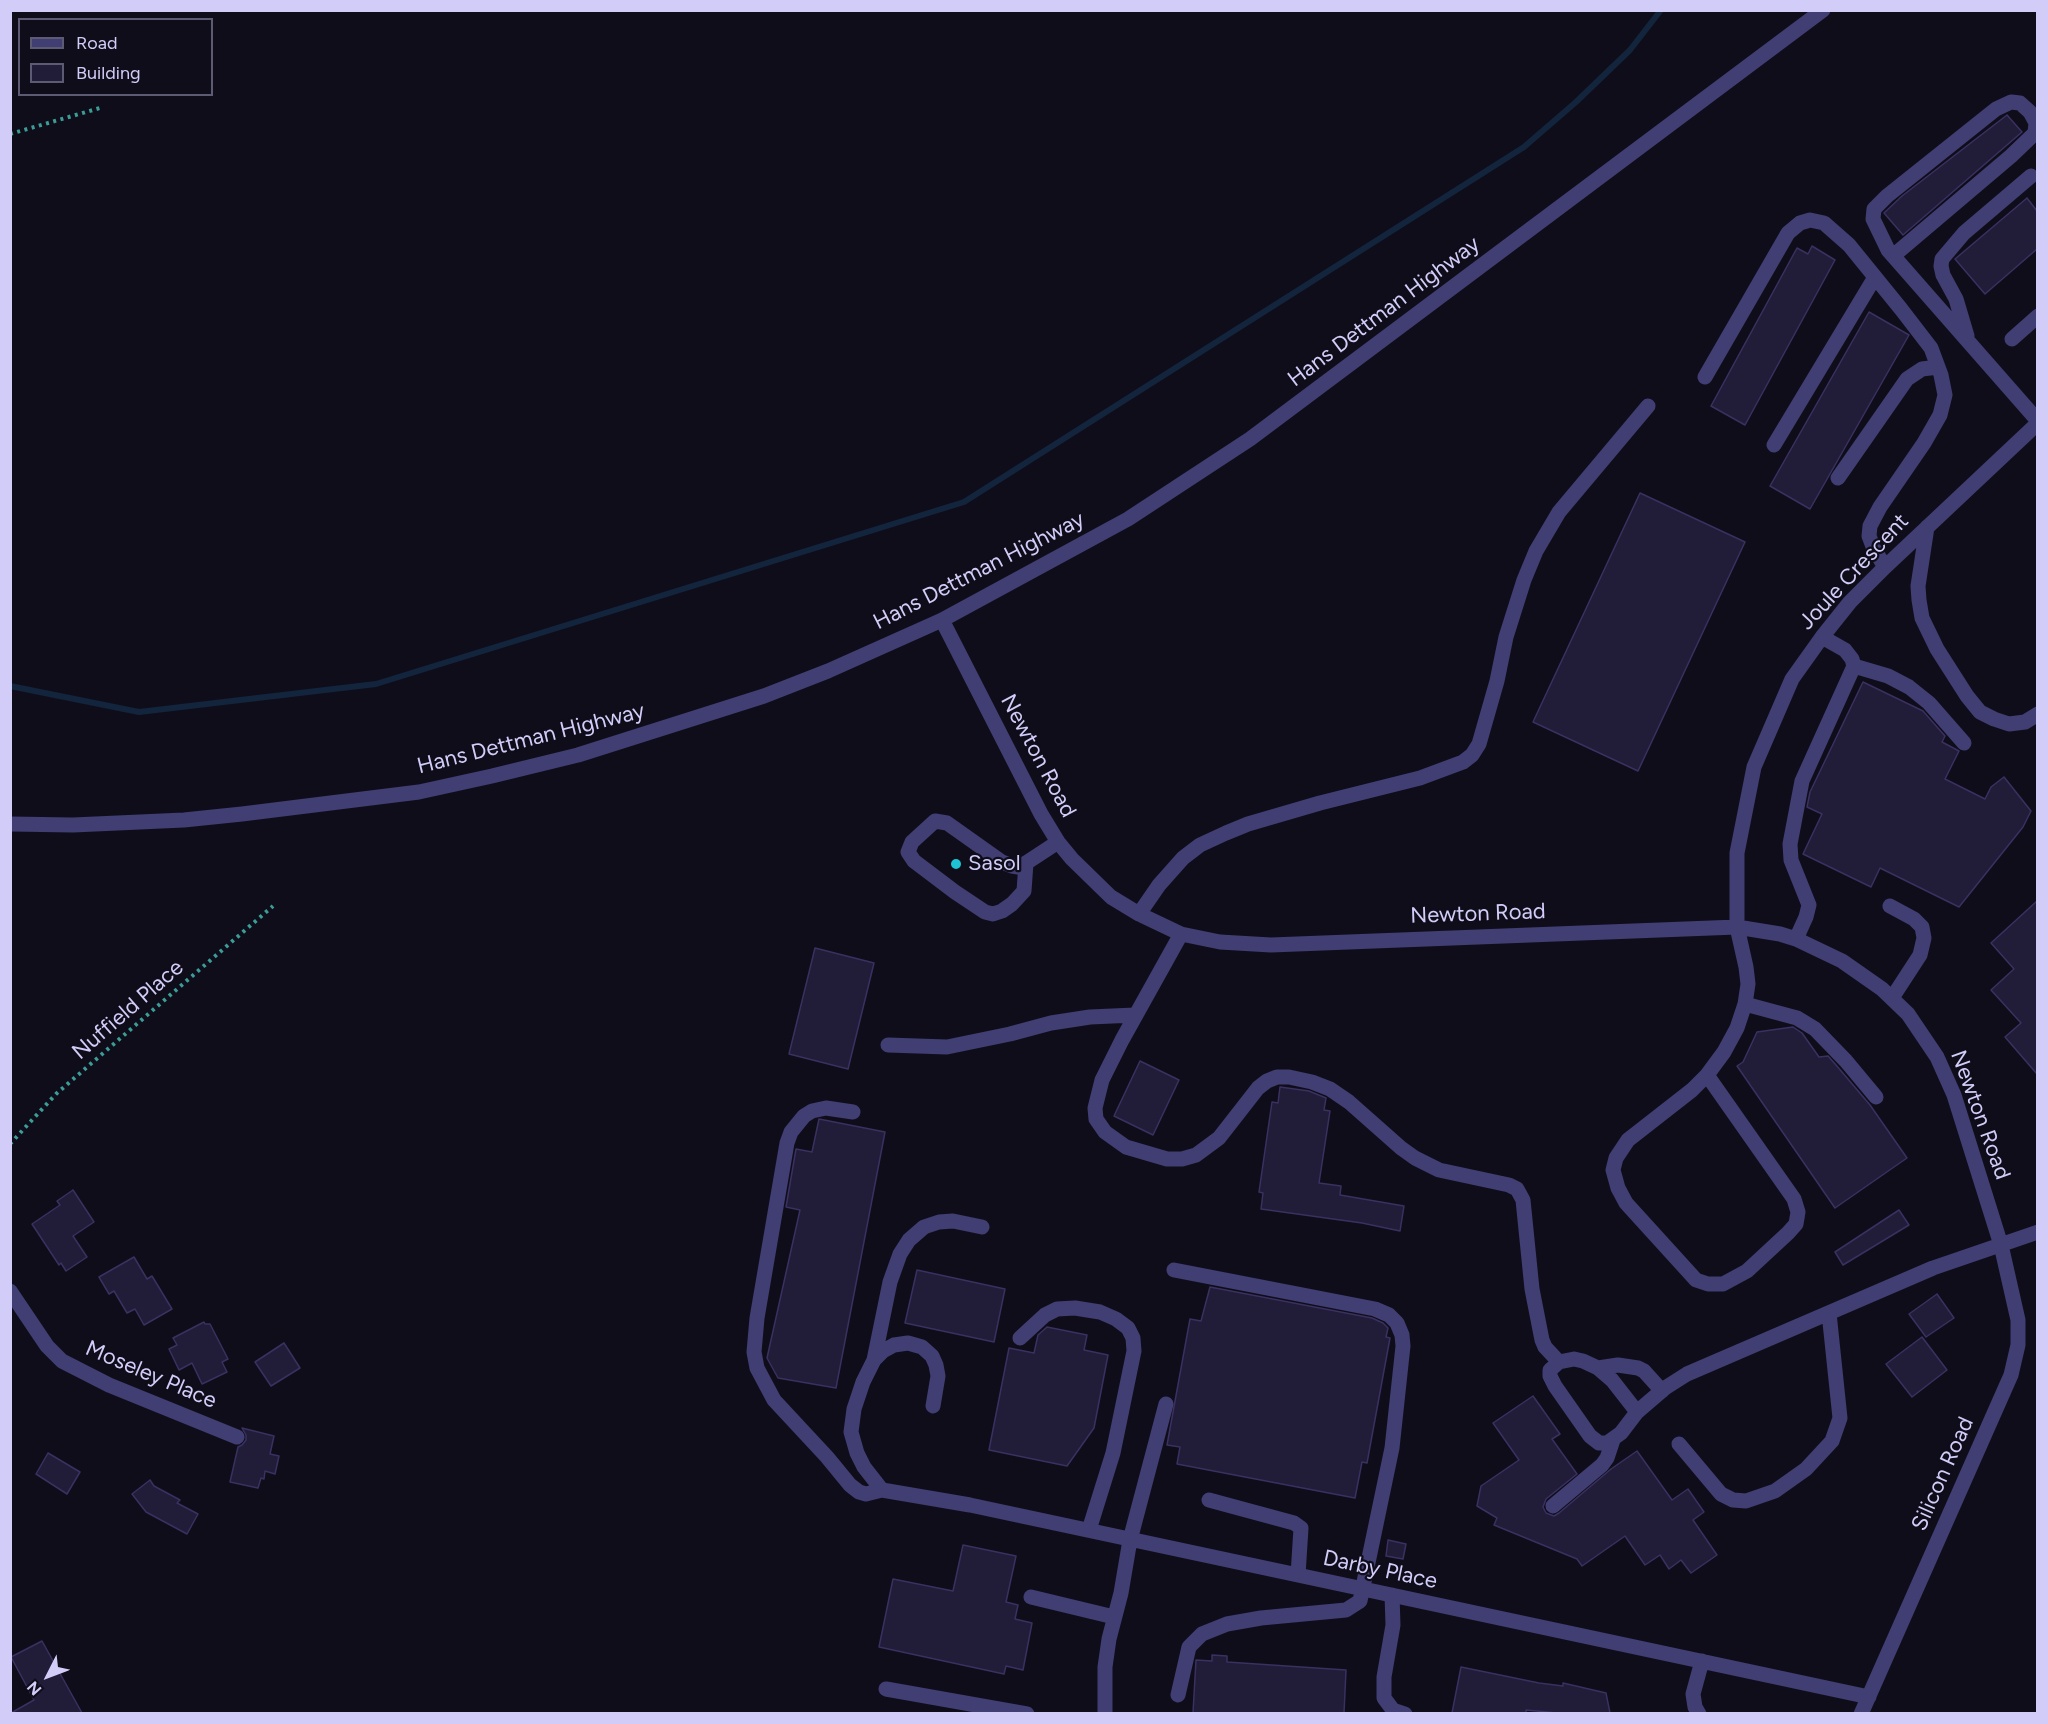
<!DOCTYPE html>
<html>
<head>
<meta charset="utf-8">
<style>
	body { margin:0 }
	#map { position:relative; width:2048px; height:1724px; overflow:hidden; background:#0f0d1a; font-family:Figtree,sans-serif }
	canvas { display:block }
	.frame { position:absolute; inset:0; border:12px solid #d1cdf8; pointer-events:none }
	.legend { position:absolute; left:18px; top:18px; width:195px; height:78px; box-sizing:border-box; background:#0f0d1a; border:2px solid #5d5a73; margin:0; padding:8px 10px; list-style:none; font-size:18px; color:#d1cdf8 }
	.legend li { display:flex; align-items:center; gap:12px; height:30px }
	.legend b { width:30px; border:2px solid #5d5a73 }
	.north { position:absolute; left:18px; top:1646px; width:60px; height:60px; -webkit-text-stroke:4px #0f0d1a; paint-order:stroke; rotate:228deg; font-size:16px; font-weight:700; line-height:24px; text-align:center; color:#d1cdf8 }
	.north::after { content:''; display:block; margin:auto; width:21px; height:27px; background:#d1cdf8; clip-path:polygon(50% 0,100% 100%,50% 72%,0 100%) }
</style>
</head>
<body>
<div id="map">
<canvas width="2048" height="1724"></canvas>
<div class="frame"></div>
<ul class="legend">
<li><b style="height:8px;background:#403e73"></b>Road</li>
<li><b style="height:16px;background:#211c38"></b>Building</li>
</ul>
<div class="north">N</div>
</div>
<script>
const context = document.querySelector('canvas').getContext('2d');
context.lineJoin = 'round';
const shape = rows => new Path2D(rows.map(r => 'M' + r).join(''));
function stroke(path, color, width, dash) { context.strokeStyle = color; context.lineWidth = width; context.lineCap = dash ? 'butt' : 'round'; context.setLineDash(dash || []); context.stroke(path); }
function fillPath(path, color) { context.fillStyle = color; context.fill(path, 'evenodd'); }
function write(font, color, halo, rows, align = 'center') {
  context.font = font + ' Figtree,sans-serif'; context.lineWidth = 4.5; context.setLineDash([]); context.textBaseline = 'middle'; context.strokeStyle = halo; context.fillStyle = color; for (const [text, x, y, turn = 0] of rows) {
    context.save(); context.translate(x, y); context.rotate((+turn || 0) * Math.PI / 180); context.textAlign = isNaN(turn) ? turn : align; if (halo) context.strokeText(text, 0, 0); context.fillText(text, 0, 0); context.restore();
  }
}
stroke(shape([
	[10,686,139,712,376,684,964,502,1524,147,1576,102,1630,50,1661,10]
]), '#13243d', 6);
const building = shape([
	[2007,115,2022,132,1903,235,1884,213,1902,196,2007,115],
	[2027,198,2037,211,2037,249,1985,294,1955,259,2027,198],
	[1812,246,1835,260,1745,425,1711,406,1797,248,1808,254,1812,246],
	[1869,312,1909,335,1810,509,1770,486,1869,312],
	[1640,493,1745,542,1638,771,1533,722,1640,493],
	[1863,682,1923,711,1945,736,1942,742,1959,751,1945,779,1985,799,1991,787,2004,777,2031,811,2023,827,1959,907,1880,868,1871,887,1803,854,1822,814,1807,807,1810,792,1863,682],
	[2037,901,2037,1074,2005,1037,2021,1023,1991,990,2014,969,1991,943,2037,901],
	[815,948,874,963,848,1069,789,1054,815,948],
	[1793,1027,1802,1033,1819,1057,1828,1056,1836,1065,1870,1105,1907,1158,1835,1208,1737,1066,1743,1062,1757,1032,1793,1027],
	[1140,1061,1179,1080,1153,1135,1114,1116,1140,1061],
	[1280,1087,1309,1091,1326,1098,1324,1110,1330,1111,1319,1183,1341,1186,1340,1195,1404,1206,1400,1231,1362,1223,1261,1209,1263,1193,1259,1192,1272,1102,1278,1103,1280,1087],
	[819,1119,885,1132,836,1388,778,1378,767,1358,800,1210,786,1207,796,1149,812,1152,819,1119],
	[73,1190,94,1222,73,1236,87,1257,66,1271,61,1263,59,1265,32,1224,60,1205,57,1201,73,1190],
	[1899,1210,1909,1225,1843,1265,1835,1252,1899,1210],
	[134,1257,147,1279,152,1276,172,1309,144,1325,135,1309,127,1313,114,1291,109,1294,99,1277,134,1257],
	[917,1270,1005,1289,994,1342,905,1323,917,1270],
	[1210,1287,1372,1318,1383,1323,1388,1328,1386,1337,1390,1338,1367,1463,1362,1462,1355,1498,1177,1464,1180,1447,1167,1445,1190,1319,1201,1321,1210,1287],
	[1937,1294,1954,1318,1926,1337,1909,1314,1937,1294],
	[204,1322,205,1324,210,1324,228,1359,222,1362,227,1372,202,1384,192,1363,179,1370,169,1349,177,1345,173,1338,204,1322],
	[1047,1327,1087,1335,1084,1350,1108,1355,1094,1428,1067,1466,989,1450,1009,1348,1034,1353,1038,1335,1047,1327],
	[1922,1337,1947,1370,1912,1397,1886,1364,1922,1337],
	[284,1343,300,1368,271,1386,255,1362,284,1343],
	[1533,1396,1560,1434,1552,1439,1577,1474,1546,1499,1543,1507,1546,1513,1554,1516,1559,1513,1611,1469,1637,1451,1672,1500,1688,1489,1704,1512,1693,1520,1717,1555,1691,1573,1681,1560,1669,1569,1660,1555,1645,1565,1625,1536,1582,1566,1577,1559,1494,1525,1497,1518,1477,1506,1481,1486,1519,1460,1493,1423,1533,1396],
	[242,1428,274,1436,270,1454,279,1456,275,1474,265,1471,264,1479,261,1478,258,1488,230,1482,238,1447,242,1445,246,1440,246,1435,242,1428],
	[48,1453,80,1472,67,1494,36,1474,48,1453],
	[150,1480,154,1486,180,1500,177,1503,198,1514,187,1534,146,1512,132,1494,150,1480],
	[1388,1540,1406,1544,1403,1559,1386,1556,1388,1540],
	[963,1545,1016,1556,1006,1602,1018,1605,1015,1619,1032,1623,1023,1670,1006,1666,1004,1674,879,1647,893,1579,953,1591,963,1545],
	[42,1641,82,1713,11,1713,34,1700,11,1657,42,1641],
	[1212,1655,1227,1656,1227,1662,1346,1670,1344,1713,1193,1713,1196,1660,1212,1661,1212,1655],
	[1461,1667,1539,1683,1563,1686,1563,1683,1606,1693,1610,1713,1557,1713,1526,1710,1526,1713,1452,1713,1461,1667]
]);
fillPath(building, '#211c38');
stroke(building, '#3a3161', 1.5);
stroke(shape([
	[10,134,100,108],
	[10,1144,56,1094,273,906]
]), '#3b9d97', 4, [3, 4.5]);
stroke(shape([
	[1893,256,2011,156,2035,133,2036,123,2030,112,2020,103,2011,102,1996,109,1887,196,1874,209,1873,219,1888,250,2038,421],
	[1967,336,1956,299,1943,275,1941,266,1942,259,1964,233,2031,176],
	[2012,339,2038,316],
	[1705,377,1788,233,1800,223,1810,220,1824,223,1849,245,1901,309,1931,348,1941,375,1945,395,1940,415,1924,443,1880,507,1870,526,1869,536,1874,549,1885,567],
	[1774,445,1875,277],
	[1838,478,1907,379,1922,369,1938,367],
	[1927,527,1918,586,1919,600,1922,618,1937,649,1967,696,1980,712,1994,719,2009,724,2025,722,2038,714],
	[942,620,1041,814,1058,842,1072,859,1111,897,1139,914,1181,934,1220,942,1271,945,1737,927,1780,934,1796,939,1842,961,1882,989,1908,1014,1937,1057,1954,1095,2001,1245,2018,1320,2018,1345,2011,1375,1861,1714],
	[1854,666,1888,676,1909,687,1929,703,1964,743],
	[10,824,73,825,184,820,242,814,419,792,492,776,578,755,764,696,828,671,942,620,1128,519,1250,439,1823,10],
	[1026,863,1024,891,1012,904,1002,911,993,914,985,912,955,892,914,861,908,852,912,842,935,821,947,823,1002,862,1012,866,1018,867,1026,863,1058,842],
	[1890,906,1914,919,1922,927,1924,938,1920,955,1892,998],
	[1139,914,1159,885,1183,858,1200,845,1226,833,1248,824,1320,803,1420,778,1463,762,1472,755,1479,744,1497,681,1506,637,1524,580,1536,551,1559,512,1648,406],
	[1181,934,1122,1040,1102,1080,1095,1108,1096,1119,1105,1132,1126,1147,1167,1159,1182,1159,1196,1155,1219,1138,1258,1088,1267,1081,1277,1077,1289,1077,1312,1082,1330,1089,1349,1102,1401,1148,1415,1158,1439,1170,1509,1185,1517,1189,1523,1200,1532,1289,1542,1340,1545,1347,1559,1362],
	[1796,939,1806,917,1809,905,1791,860,1790,844,1802,781,1854,666,1852,659,1845,650,1822,637],
	[1745,1004,1797,1018,1815,1029,1846,1061,1876,1097],
	[888,1045,947,1047,1010,1034,1051,1023,1090,1017,1135,1015],
	[1707,1075,1794,1199,1798,1212,1796,1224,1788,1233,1747,1271,1723,1284,1708,1284,1696,1280,1626,1203,1618,1188,1613,1170,1616,1158,1628,1140,1692,1090,1707,1075,1724,1052,1737,1028,1745,1004,1748,984,1746,967,1737,927,1737,853,1754,767,1792,679,1822,637,1850,602,1885,567,2038,423],
	[853,1112,826,1108,812,1111,804,1116,791,1132,787,1143,757,1318,754,1352,757,1368,774,1400,827,1457,850,1485,859,1492,866,1494,882,1490,970,1505,1869,1697],
	[1174,1270,1375,1309,1389,1315,1397,1323,1402,1335,1403,1346,1392,1448,1360,1601,1346,1610,1261,1618,1227,1624,1202,1634,1189,1647,1178,1695],
	[10,1291,47,1346,62,1361,109,1385,237,1437],
	[1020,1338,1045,1315,1057,1309,1075,1308,1100,1312,1116,1319,1128,1328,1133,1338,1134,1351,1113,1453,1089,1530],
	[874,1360,890,1282,900,1254,909,1240,924,1227,939,1222,953,1221,982,1227],
	[1598,1368,1618,1365,1638,1368,1644,1371,1662,1391],
	[1637,1412,1612,1380,1598,1368,1583,1361,1574,1359,1559,1362,1550,1370,1550,1376,1555,1386,1590,1436,1599,1443,1607,1443,1621,1433,1637,1412,1665,1388,1687,1374,1933,1268,2038,1232],
	[1679,1444,1721,1494,1733,1500,1746,1501,1775,1491,1806,1469,1832,1441,1840,1418,1829,1313],
	[882,1490,864,1467,857,1453,851,1432,854,1409,863,1382,874,1360,883,1351,894,1345,908,1343,922,1347,932,1356,936,1365,938,1376,933,1406],
	[1209,1500,1294,1523,1301,1528,1298,1575],
	[1553,1506,1602,1465,1607,1458,1613,1440],
	[1392,1595,1393,1625,1384,1677,1384,1698,1393,1710,1405,1714],
	[1031,1597,1114,1617],
	[886,1689,1027,1714],
	[1105,1714,1105,1667,1109,1639,1121,1593,1130,1540,1166,1404],
	[1699,1714,1695,1707,1693,1694,1702,1661]
]), '#403e73', 15);
for (const [x, y, r, color] of [
	[956,864,6,"#1dc3d4"]
]) { const dot = new Path2D(); dot.arc(x, y, r, 0, 2 * Math.PI); context.fillStyle = color; context.fill(dot); stroke(dot, '#0f0d1a', 2); }
write('22px', '#d1cdf8', '#0f0d1a', [
	["Hans Dettman Highway",1384,312,-37],
	["Hans Dettman Highway",979,571,-27],
	["Joule Crescent",1854,572,-47],
	["Hans Dettman Highway",531,739,-14],
	["Newton Road",1038,756,62],
	["Newton Road",1478,914,-2],
	["Nuffield Place",128,1010,-41],
	["Newton Road",1980,1115,70],
	["Moseley Place",151,1375,23],
	["Silicon Road",1943,1474,-66],
	["Darby Place",1380,1570,12]
]);
write('22px', '#d1cdf8', '#0f0d1a', [
	["Sasol",968,864]
], 'left');
</script>
</body>
</html>
